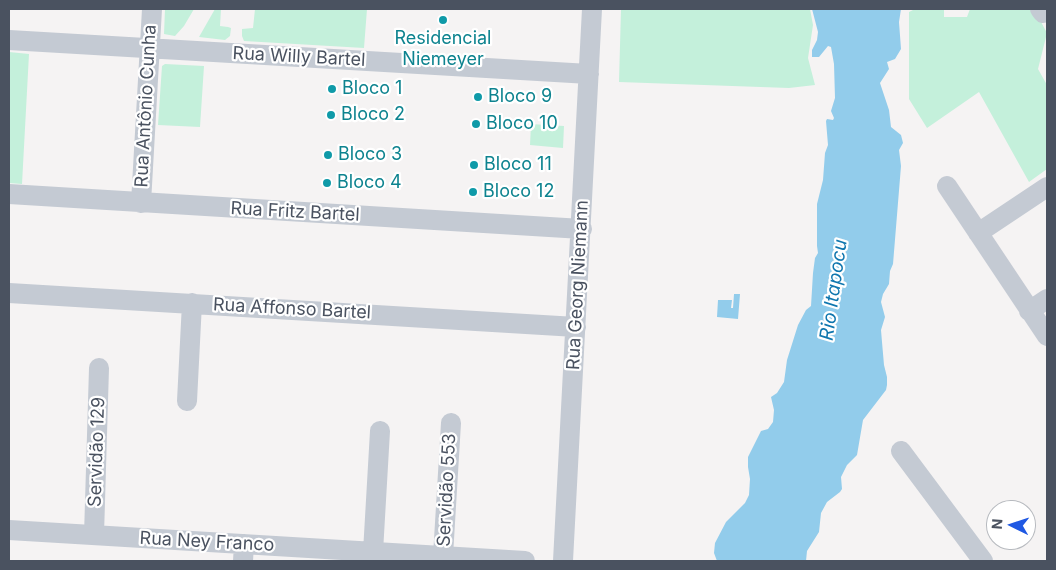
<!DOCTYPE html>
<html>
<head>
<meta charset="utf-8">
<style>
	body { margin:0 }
	#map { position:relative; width:1056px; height:570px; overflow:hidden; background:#f5f3f3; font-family:Inter,sans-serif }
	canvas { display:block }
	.frame { position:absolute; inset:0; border:10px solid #4a5260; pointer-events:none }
	.north { position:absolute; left:986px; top:500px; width:50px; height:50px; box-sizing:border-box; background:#fff; border:1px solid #b7babf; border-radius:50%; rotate:274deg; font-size:14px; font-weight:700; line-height:20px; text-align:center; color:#4a5260 }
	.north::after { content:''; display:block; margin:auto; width:18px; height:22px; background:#1f58e3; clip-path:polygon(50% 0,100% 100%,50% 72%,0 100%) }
</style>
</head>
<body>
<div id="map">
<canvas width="1056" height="570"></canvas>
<div class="frame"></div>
<div class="north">N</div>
</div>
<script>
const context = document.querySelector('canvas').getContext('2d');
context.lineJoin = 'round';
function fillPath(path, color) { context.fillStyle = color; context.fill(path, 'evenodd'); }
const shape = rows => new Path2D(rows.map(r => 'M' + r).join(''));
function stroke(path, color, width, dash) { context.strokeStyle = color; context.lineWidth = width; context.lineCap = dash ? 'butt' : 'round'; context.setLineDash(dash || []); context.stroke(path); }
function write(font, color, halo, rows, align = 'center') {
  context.font = font + ' Inter,sans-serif'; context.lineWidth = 4.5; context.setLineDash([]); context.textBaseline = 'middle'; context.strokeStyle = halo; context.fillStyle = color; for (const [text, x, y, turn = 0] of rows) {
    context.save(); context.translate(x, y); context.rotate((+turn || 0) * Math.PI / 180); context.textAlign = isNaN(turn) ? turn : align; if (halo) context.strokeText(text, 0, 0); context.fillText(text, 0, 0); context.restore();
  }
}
fillPath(shape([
	[165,9,194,9,184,26,175,36,164,34],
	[215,9,221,9,220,26,228,27,231,28,230,36,225,40,199,37],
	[255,9,367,9,364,48,244,41,242,36,242,29,253,28],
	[621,9,810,9,813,25,808,58,815,85,789,88,619,82],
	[915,9,944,9,944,17,967,17,970,9,1034,9,1047,33,1038,69,1047,85,1047,169,1029,182,979,92,927,128,909,99,909,12],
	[9,52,29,54,22,184,9,183],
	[165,64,204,66,200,127,158,125,162,66],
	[531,124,564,126,563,148,530,145]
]), '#c4f0db');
fillPath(shape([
	[812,9,901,9,899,22,901,49,895,59,887,62,889,69,880,83,889,110,891,127,901,135,903,143,899,150,901,166,893,264,890,271,889,284,883,294,881,302,885,317,881,330,882,342,884,365,887,377,887,385,886,390,863,420,857,455,847,465,841,477,842,489,840,492,827,502,821,513,819,532,807,551,806,561,717,561,714,553,715,543,726,522,745,503,749,495,750,479,748,467,748,457,761,431,768,429,773,422,774,410,771,397,777,393,784,382,787,360,798,325,806,310,811,306,813,273,815,258,818,253,817,246,817,204,823,180,825,153,828,145,826,121,827,119,833,120,834,118,831,111,835,98,834,64,831,47,828,46,819,57,812,57,812,50,817,40,818,32],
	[734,294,740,294,738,319,717,317,718,300,732,300,731,308,733,308]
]), '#92cceb');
stroke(shape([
	[1040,9,1043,13],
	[9,40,589,74],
	[947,186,1047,336],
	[9,194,582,229],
	[141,203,152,9],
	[978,233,1047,187],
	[9,293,576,327],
	[1029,311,1047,299],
	[187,401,192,303],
	[901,451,983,561],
	[9,530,525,561],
	[94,535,99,368],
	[373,552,380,431],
	[443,556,451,423],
	[243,561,244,544],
	[563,561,592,9]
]), '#c4cad3', 20);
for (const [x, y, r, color] of [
	[443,20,5,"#0f9aa8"],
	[332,89,5,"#0f9aa8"],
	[478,97,5,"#0f9aa8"],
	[331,115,5,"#0f9aa8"],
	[476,124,5,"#0f9aa8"],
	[328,155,5,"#0f9aa8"],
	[474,165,5,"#0f9aa8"],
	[327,183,5,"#0f9aa8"],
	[473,192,5,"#0f9aa8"]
]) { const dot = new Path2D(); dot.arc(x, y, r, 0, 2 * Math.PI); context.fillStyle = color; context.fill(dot); stroke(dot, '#fff', 2); }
write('18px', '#0d838f', '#fff', [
	["Residencial",443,39,"center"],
	["Niemeyer",443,60,"center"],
	["Bloco 1",342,89],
	["Bloco 9",488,97],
	["Bloco 2",341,115],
	["Bloco 10",486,124],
	["Bloco 3",338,155],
	["Bloco 11",484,165],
	["Bloco 4",337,183],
	["Bloco 12",483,192]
], 'left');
write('18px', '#4a5260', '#fff', [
	["Rua Willy Bartel",299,57,3],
	["Rua Antônio Cunha",146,106,-87],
	["Rua Fritz Bartel",295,212,3],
	["Rua Georg Niemann",578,285,-87],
	["Rua Affonso Bartel",292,309,3],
	["Servidão 129",97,452,-88],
	["Servidão 553",447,490,-87],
	["Rua Ney Franco",207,542,3]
]);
write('italic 19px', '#0f76ae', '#fff', [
	["Rio Itapocu",834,290,-82]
]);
</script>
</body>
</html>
